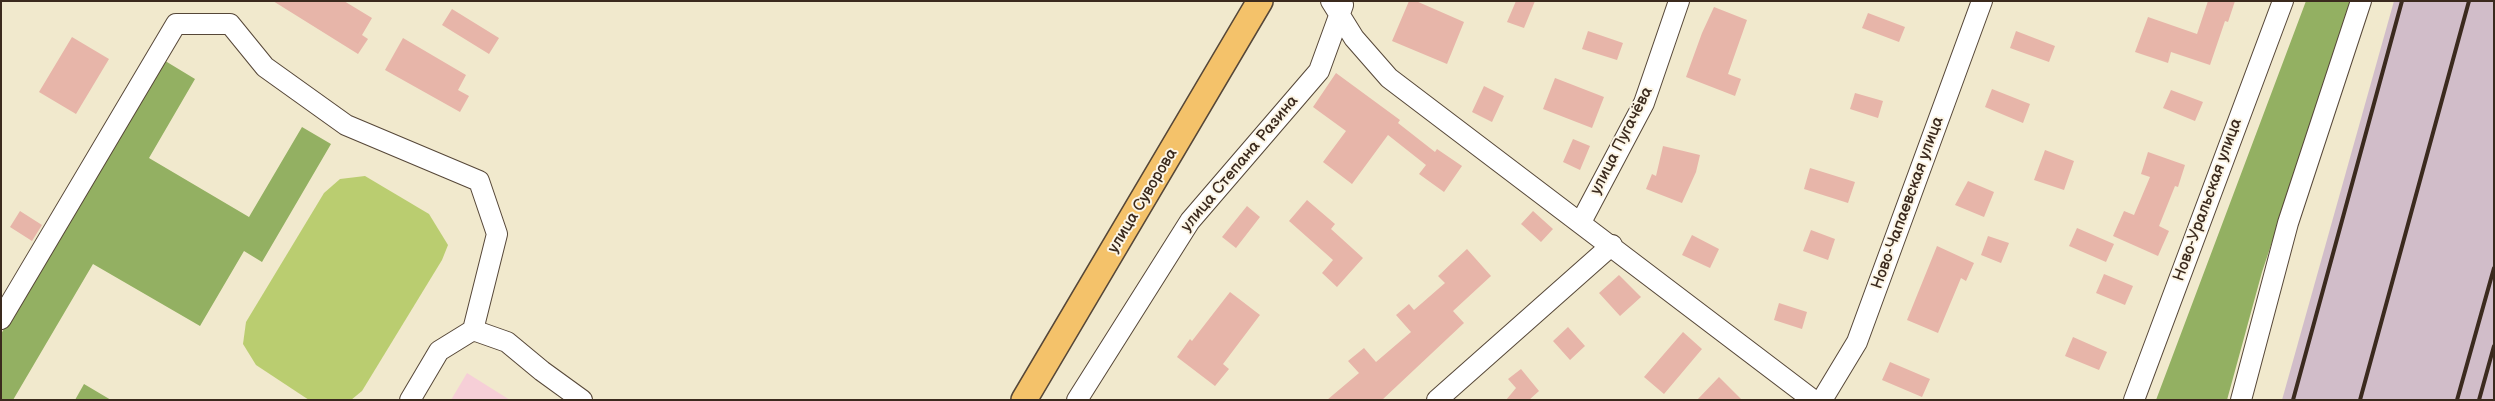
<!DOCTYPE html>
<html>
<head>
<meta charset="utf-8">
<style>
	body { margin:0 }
	#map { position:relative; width:2495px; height:401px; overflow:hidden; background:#f1e9cd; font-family:"Balsamiq Sans",sans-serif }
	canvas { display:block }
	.frame { position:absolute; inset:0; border:2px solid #3b2a1e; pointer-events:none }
</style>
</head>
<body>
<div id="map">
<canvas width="2495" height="401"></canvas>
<div class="frame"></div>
</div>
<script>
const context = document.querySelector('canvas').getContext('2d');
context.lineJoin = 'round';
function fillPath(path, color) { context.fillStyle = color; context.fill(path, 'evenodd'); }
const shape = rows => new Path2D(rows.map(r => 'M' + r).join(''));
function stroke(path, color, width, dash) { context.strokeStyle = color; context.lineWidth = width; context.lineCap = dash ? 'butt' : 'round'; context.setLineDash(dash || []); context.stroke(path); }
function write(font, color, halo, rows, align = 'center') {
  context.font = font + ' "Balsamiq Sans",sans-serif'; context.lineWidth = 4; context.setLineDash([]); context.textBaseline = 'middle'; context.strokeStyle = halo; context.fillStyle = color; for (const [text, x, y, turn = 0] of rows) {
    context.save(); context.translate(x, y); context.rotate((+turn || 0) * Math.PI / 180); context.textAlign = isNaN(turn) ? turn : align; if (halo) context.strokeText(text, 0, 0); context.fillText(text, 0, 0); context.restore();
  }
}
fillPath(shape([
	[467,373,510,400,451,400]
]), '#f6cfd7');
fillPath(shape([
	[2394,1,2494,1,2494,400,2282,400]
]), '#d1bdc9');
fillPath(shape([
	[365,176,429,214,448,245,442,260,362,391,351,400,309,400,256,365,243,344,246,322,324,193,340,179]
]), '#bacd70');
fillPath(shape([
	[2306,1,2352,2,2262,272,2227,400,2156,400],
	[162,59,195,79,149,158,249,217,302,127,331,144,262,262,244,251,200,326,93,264,13,400,1,400,1,334],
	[84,384,111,400,75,400]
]), '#93b062');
fillPath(shape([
	[273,1,344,1,372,18,362,35,368,39,358,54],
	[1409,1,1416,1,1464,22,1447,64,1392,41],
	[1516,1,1535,1,1524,28,1507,22],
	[2208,1,2235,1,2228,22,2225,21,2210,65,2171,52,2168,63,2135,52,2148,17,2197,34],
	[1714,7,1747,20,1728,74,1741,79,1735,96,1686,77,1702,33],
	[452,9,499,38,489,54,442,25],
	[1868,13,1905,27,1899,42,1862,28],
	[1588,31,1623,43,1617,60,1582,49],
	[2016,31,2055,46,2049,62,2010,48],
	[72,37,109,59,76,114,39,92],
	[403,38,466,75,458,90,469,96,460,112,385,70],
	[1336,73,1400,120,1398,123,1435,152,1437,149,1462,166,1444,192,1419,174,1426,165,1388,135,1352,184,1323,162,1346,131,1313,107],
	[1555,78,1604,97,1592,128,1543,109],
	[1484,86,1504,96,1492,122,1472,112],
	[1992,89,2030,104,2023,123,1985,107],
	[2171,90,2203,102,2195,121,2163,108],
	[1855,93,1883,101,1878,118,1850,109],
	[1573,139,1590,146,1580,170,1563,162],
	[1663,146,1700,155,1696,172,1682,203,1646,189,1652,174,1656,176],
	[2045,150,2074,161,2064,190,2034,180],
	[2148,152,2185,165,2178,187,2175,186,2159,226,2169,231,2158,256,2113,236,2124,211,2134,215,2150,177,2141,174],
	[1810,168,1855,182,1848,203,1804,189],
	[1968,181,1994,192,1984,217,1955,205],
	[1307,200,1335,224,1331,229,1363,258,1337,287,1322,273,1333,260,1289,221],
	[1247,206,1260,217,1236,248,1222,237],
	[20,211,42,225,32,241,10,227],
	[1533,211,1553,229,1541,242,1521,224],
	[2077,228,2114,244,2106,262,2069,246],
	[1811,230,1835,239,1828,260,1803,251],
	[1692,235,1719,249,1710,268,1682,255],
	[1988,236,2009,243,2001,263,1981,255],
	[1937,246,1974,263,1966,281,1961,278,1938,333,1907,320],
	[1467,249,1491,276,1453,311,1464,323,1382,400,1327,400,1359,373,1348,361,1364,348,1376,362,1411,332,1396,315,1409,304,1414,310,1445,283,1438,276],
	[2104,274,2133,286,2125,305,2096,293],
	[1619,275,1641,297,1620,316,1599,293],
	[1230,292,1260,315,1223,364,1229,369,1215,386,1177,357,1190,339,1192,341],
	[1779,303,1807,312,1802,329,1774,320],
	[1568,327,1585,346,1570,360,1553,341],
	[1683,332,1702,349,1664,394,1644,377],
	[2073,337,2107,352,2099,370,2065,356],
	[1890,362,1930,379,1922,397,1882,380],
	[1521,369,1539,391,1529,400,1506,400,1516,388,1508,379],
	[1719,377,1742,400,1697,400]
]), '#e7b5a9');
const minor = shape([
	[1331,1,1354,38,1389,78,1813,400],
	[1581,222,1644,103,1679,1],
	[1,319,176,24,230,24,265,67,346,125,479,181,497,234,473,330],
	[410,400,439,351,473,330,507,342,542,371,582,400],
	[1077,400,1190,221,1319,71,1343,5],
	[1437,400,1612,245],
	[1822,400,1857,342,1982,1],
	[2134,400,2283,1],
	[2241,400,2288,223,2361,1]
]);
const major = shape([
	[1024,400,1260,1]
]);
stroke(minor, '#564738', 22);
stroke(major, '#564738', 28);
stroke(minor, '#fff', 20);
stroke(major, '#f4c26a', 25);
stroke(shape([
	[2293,400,2402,1],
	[2360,400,2469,1],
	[2457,400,2494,268],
	[2479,400,2494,346]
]), '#3b2a1e', 4);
write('16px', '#3b2a1e', '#fcf5e5', [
	["улица Пугачёва",1622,141,-63],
	["улица Степана Разина",1240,164,-50],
	["Ново-Уральская улица",2208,200,-70],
	["улица Суворова",1143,201,-59],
	["Ново-Чапаевская улица",1908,203,-70]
]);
</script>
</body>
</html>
